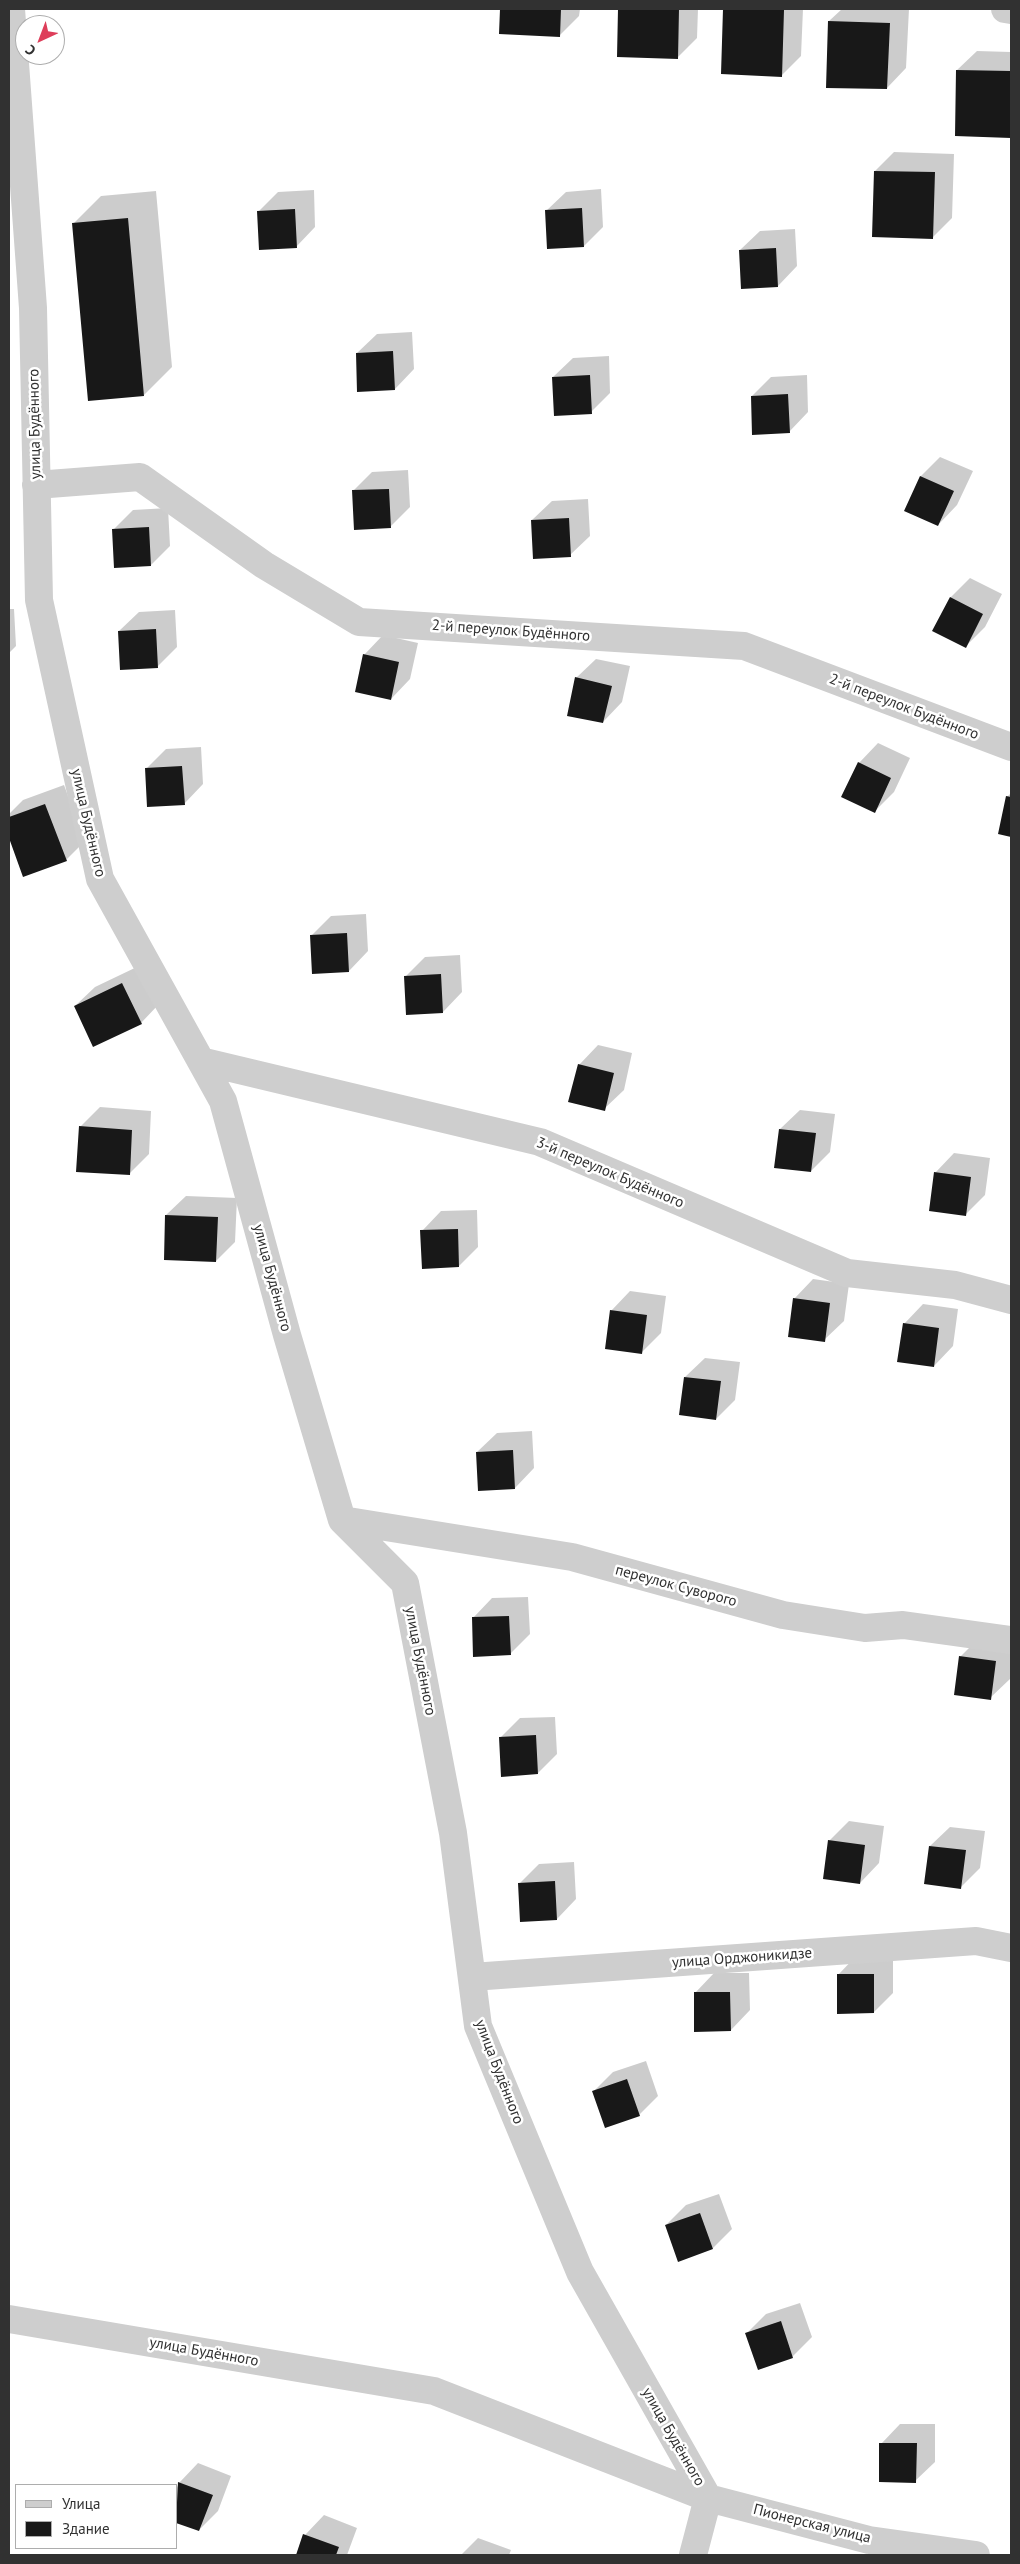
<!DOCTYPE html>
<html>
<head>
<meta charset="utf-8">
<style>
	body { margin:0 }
	#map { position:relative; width:1020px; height:2564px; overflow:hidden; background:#fff; font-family:"PT Sans",sans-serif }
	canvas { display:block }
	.frame { position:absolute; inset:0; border:10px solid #313131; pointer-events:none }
	.legend { position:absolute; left:15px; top:2484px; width:162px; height:65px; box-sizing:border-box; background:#fff; border:1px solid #adadad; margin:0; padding:6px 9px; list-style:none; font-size:15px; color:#313131 }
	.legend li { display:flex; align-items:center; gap:10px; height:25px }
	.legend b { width:25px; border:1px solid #adadad }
	.north { position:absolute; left:15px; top:15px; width:50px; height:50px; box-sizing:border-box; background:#fff; border:1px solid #adadad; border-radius:50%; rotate:223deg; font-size:14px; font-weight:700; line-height:20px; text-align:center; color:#313131 }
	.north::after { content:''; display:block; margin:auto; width:18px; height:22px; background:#de3e5a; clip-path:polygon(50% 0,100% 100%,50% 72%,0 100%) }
</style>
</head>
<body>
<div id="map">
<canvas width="1020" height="2564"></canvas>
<div class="frame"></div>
<ul class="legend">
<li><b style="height:6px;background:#cecece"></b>Улица</li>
<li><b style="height:14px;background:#181818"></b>Здание</li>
</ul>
<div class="north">С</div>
</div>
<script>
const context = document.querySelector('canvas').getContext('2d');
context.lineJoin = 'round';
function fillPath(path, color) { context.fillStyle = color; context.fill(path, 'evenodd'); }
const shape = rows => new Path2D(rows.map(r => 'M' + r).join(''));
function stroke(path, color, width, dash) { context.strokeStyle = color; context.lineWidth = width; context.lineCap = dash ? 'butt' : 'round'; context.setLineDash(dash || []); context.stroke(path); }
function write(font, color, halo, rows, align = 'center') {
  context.font = font + ' "PT Sans",sans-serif'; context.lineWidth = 5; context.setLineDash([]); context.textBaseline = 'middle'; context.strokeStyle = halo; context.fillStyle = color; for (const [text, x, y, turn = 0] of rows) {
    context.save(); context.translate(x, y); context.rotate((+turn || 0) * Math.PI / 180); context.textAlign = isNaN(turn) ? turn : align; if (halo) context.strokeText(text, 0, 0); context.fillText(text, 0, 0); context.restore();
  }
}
fillPath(shape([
	[501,9,580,9,579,16,560,35,501,33],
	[619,9,698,9,697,38,677,58,618,56],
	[725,9,803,9,801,56,782,75,723,73],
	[842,9,909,9,906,68,887,88,829,21],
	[977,51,1011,52,1011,137,956,135,957,70],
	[894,152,954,154,952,218,932,238,875,171],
	[601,189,603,227,584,246,546,211,566,192],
	[314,190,315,227,296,247,259,211,278,192],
	[156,191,172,367,144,395,73,224,101,196],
	[795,229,797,266,778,286,740,250,760,231],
	[412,332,414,369,395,389,357,353,377,334],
	[609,356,610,393,591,412,553,377,573,358],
	[807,375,808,412,789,432,752,396,771,377],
	[940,457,973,471,957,505,938,525,906,511,921,476],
	[408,470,410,507,390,527,353,491,372,472],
	[588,499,590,536,570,555,532,520,552,501],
	[168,508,170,546,151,565,114,529,133,510],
	[970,578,1002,594,985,627,965,647,934,631,951,597],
	[9,609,14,609,16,646,9,653],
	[175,610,177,647,157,667,119,631,139,612],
	[383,635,418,643,410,679,391,699,364,655],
	[596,659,630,666,622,702,603,722,576,678],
	[878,743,910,758,894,792,874,812,859,763],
	[201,747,203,784,184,804,147,768,166,749],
	[64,785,85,841,66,860,24,876,9,834,9,814,23,800],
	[1011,793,1011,836,999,833,1007,797],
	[366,914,368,951,349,971,311,936,331,916],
	[460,955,462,992,443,1012,406,976,425,957],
	[141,965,160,1003,141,1023,75,1006,95,987],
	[598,1045,632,1053,624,1090,604,1109,579,1065],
	[100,1107,151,1111,149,1154,129,1174,80,1127],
	[800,1110,835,1114,830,1152,811,1171,780,1129],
	[954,1153,990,1158,985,1195,965,1215,935,1173],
	[186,1196,237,1198,235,1242,216,1261,166,1215],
	[477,1210,478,1247,459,1266,422,1231,441,1211],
	[813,1279,849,1284,844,1321,824,1340,794,1299],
	[630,1291,666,1296,661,1333,641,1353,611,1311],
	[923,1304,958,1309,953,1346,934,1366,904,1324],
	[705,1358,740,1362,735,1400,716,1419,685,1377],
	[532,1431,534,1468,515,1488,477,1452,497,1433],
	[528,1597,530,1634,510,1654,473,1618,492,1598],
	[980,1637,1011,1641,1010,1679,990,1698,960,1657],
	[555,1717,557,1754,538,1773,500,1738,520,1718],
	[849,1821,884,1826,879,1863,860,1883,829,1841],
	[950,1827,985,1831,980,1868,961,1887,926,1883,930,1846],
	[574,1862,576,1899,557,1919,520,1883,539,1864],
	[857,1955,893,1955,893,1993,874,2012,838,1975],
	[714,1973,749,1973,750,2010,731,2030,695,1993],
	[646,2061,658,2096,639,2115,593,2092,613,2072],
	[719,2194,732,2229,713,2248,666,2225,686,2205],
	[800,2303,812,2337,792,2357,747,2333,766,2314],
	[900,2424,935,2424,935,2462,915,2481,881,2444],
	[198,2463,231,2476,218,2511,199,2530,176,2522,176,2490,179,2483],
	[324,2515,357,2528,347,2555,297,2555,305,2535],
	[478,2538,511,2550,509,2555,461,2555]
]), '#0003');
fillPath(shape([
	[500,9,561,9,560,37,499,34],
	[618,9,679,9,678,59,617,57],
	[723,9,784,10,782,77,721,74],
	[828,21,890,23,887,89,826,88],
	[956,70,1011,71,1011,138,955,136],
	[874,171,935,172,933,239,872,237],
	[582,208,584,247,547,249,545,210],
	[295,209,297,248,259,250,257,211],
	[128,218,144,396,88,401,72,223],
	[776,248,778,287,741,289,739,250],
	[393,351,395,390,357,392,356,353],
	[590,375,592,414,554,416,552,377],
	[788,394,790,433,752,435,751,396],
	[920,476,954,491,938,526,904,511],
	[389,489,391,528,354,530,352,490],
	[569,518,571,557,533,559,531,520],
	[149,527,151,566,114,568,112,529],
	[950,597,983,614,966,648,932,631],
	[156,629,158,668,120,670,118,631],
	[363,654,399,662,391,700,355,692],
	[575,677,612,686,603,723,567,716],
	[858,762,891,778,875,813,841,797],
	[182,766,185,805,147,807,145,768],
	[1006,796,1011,797,1011,837,998,834],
	[45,804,67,861,23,877,9,838,9,817],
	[347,933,349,972,312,974,310,935],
	[441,974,443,1013,406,1015,404,976],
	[122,983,142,1024,93,1047,74,1006],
	[578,1064,614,1073,605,1111,568,1102],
	[79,1126,132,1130,130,1175,76,1172],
	[779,1129,816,1133,811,1172,774,1168],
	[934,1172,971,1177,966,1216,929,1211],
	[165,1215,218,1217,216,1262,164,1260],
	[458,1229,459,1267,422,1269,420,1230],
	[793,1298,830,1303,825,1342,788,1337],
	[610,1310,647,1315,642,1354,605,1349],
	[903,1323,939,1328,934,1367,897,1362],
	[684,1377,721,1381,716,1420,679,1415],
	[513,1450,515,1489,478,1491,476,1452],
	[509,1616,511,1655,473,1657,472,1617],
	[959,1656,996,1661,991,1700,954,1695],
	[536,1735,538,1774,501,1777,499,1737],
	[828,1840,865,1845,860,1884,823,1879],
	[929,1846,966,1850,961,1889,924,1884],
	[555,1881,557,1920,520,1922,518,1883],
	[837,1974,874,1974,874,2013,837,2014],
	[694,1992,730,1992,731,2031,694,2032],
	[627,2079,640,2116,605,2128,592,2091],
	[700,2213,713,2249,678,2262,665,2225],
	[781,2321,793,2358,758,2370,745,2333],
	[879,2443,917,2443,916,2483,879,2482],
	[178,2482,213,2495,199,2531,176,2523],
	[303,2534,339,2547,336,2555,296,2555]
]), '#181818');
stroke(shape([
	[11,9,33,308,39,600,100,879,223,1101,287,1335,342,1520,405,1583,453,1833,478,2026,580,2272,708,2498,693,2555],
	[1005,9,1011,10],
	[36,485,140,477,264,565,359,622,744,646,1011,747],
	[201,1061,540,1142,847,1273,955,1285,1011,1300],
	[342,1520,572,1557,783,1615,865,1628,903,1625,1011,1640],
	[472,1977,976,1941,1011,1948],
	[9,2319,434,2391,708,2498,869,2540,976,2555]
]), '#cecece', 28);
write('15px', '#313131', '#fff', [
	["улица Будённого",35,424,-91],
	["2-й переулок Будённого",511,631,4],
	["2-й переулок Будённого",904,707,21],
	["улица Будённого",88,823,77],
	["3-й переулок Будённого",610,1173,23],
	["улица Будённого",272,1278,75],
	["переулок Суворого",676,1586,15],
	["улица Будённого",420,1661,79],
	["улица Орджоникидзе",742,1958,-4],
	["улица Будённого",499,2072,69],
	["улица Будённого",204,2352,10],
	["улица Будённого",673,2437,60],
	["Пионерская улица",812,2524,14]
]);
</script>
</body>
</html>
